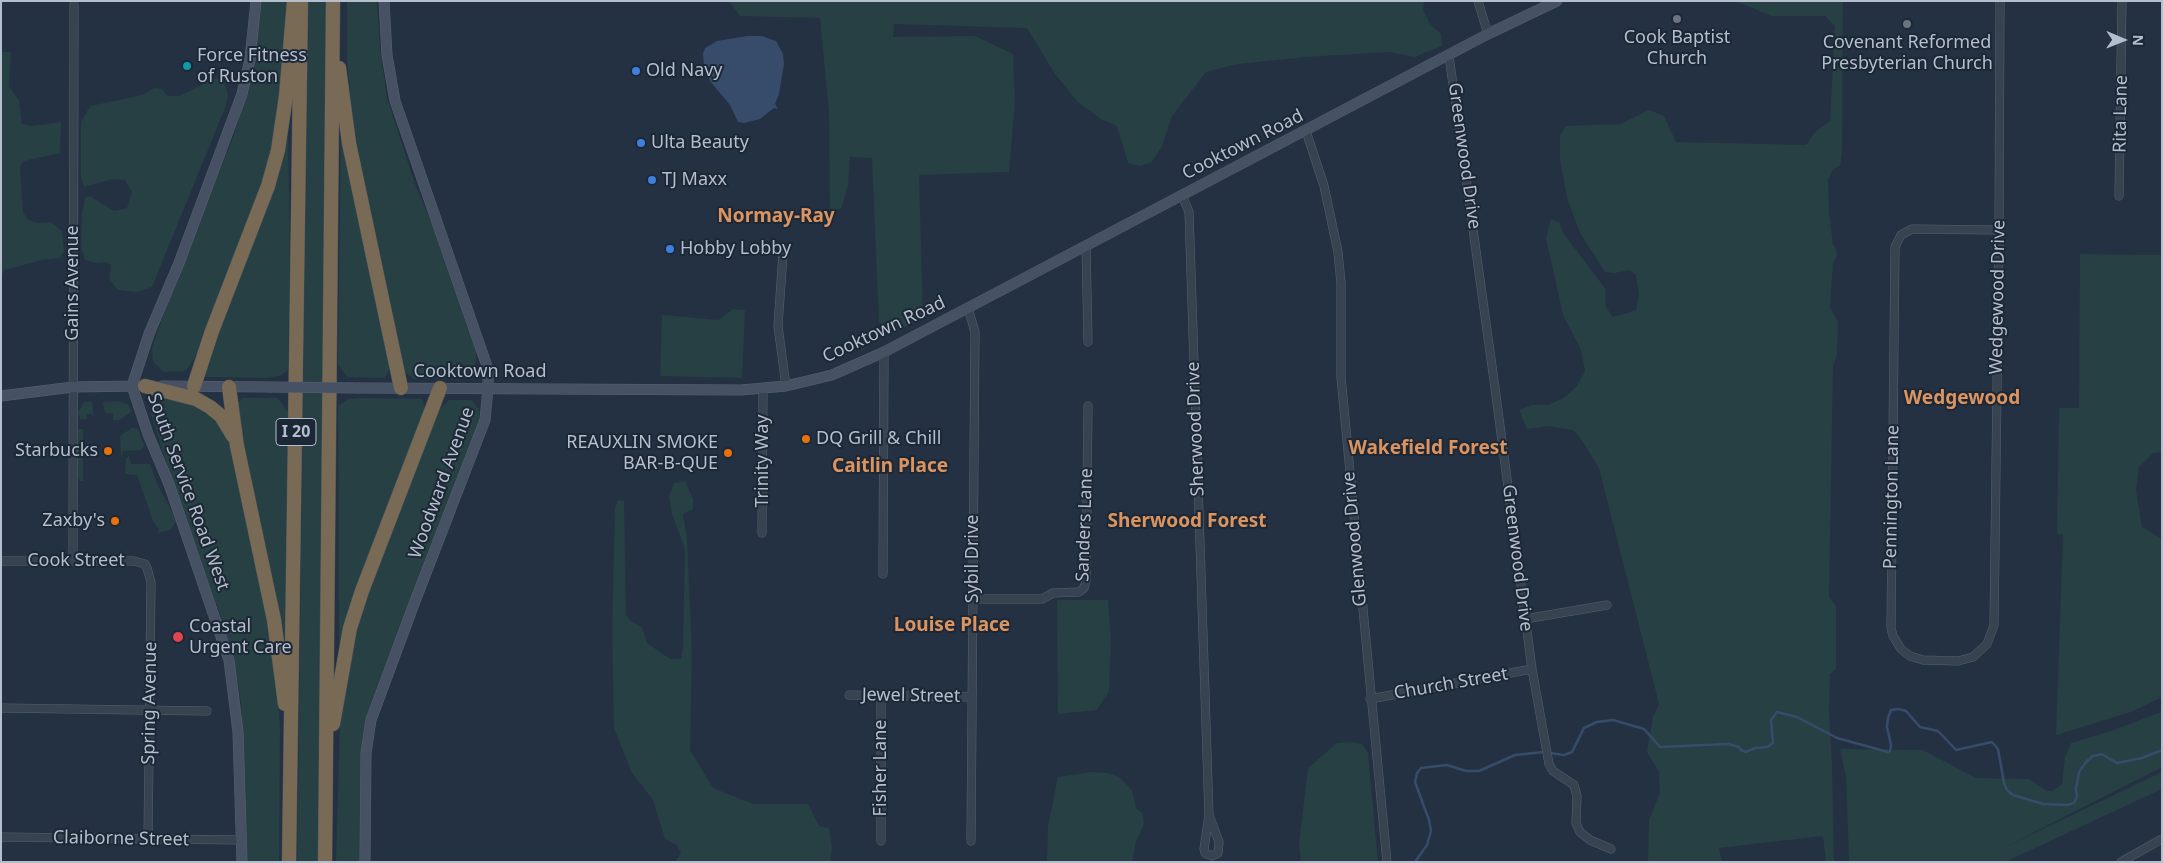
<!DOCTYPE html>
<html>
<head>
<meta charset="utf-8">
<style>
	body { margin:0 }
	#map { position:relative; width:2163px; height:863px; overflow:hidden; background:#243142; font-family:"Noto Sans",sans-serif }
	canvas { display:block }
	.frame { position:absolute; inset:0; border:2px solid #b5becc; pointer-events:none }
	.north { position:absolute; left:2098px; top:15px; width:50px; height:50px; -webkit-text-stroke:4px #1d2836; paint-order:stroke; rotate:91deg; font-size:14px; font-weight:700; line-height:20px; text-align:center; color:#b5becc }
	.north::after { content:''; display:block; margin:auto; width:18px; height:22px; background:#b5becc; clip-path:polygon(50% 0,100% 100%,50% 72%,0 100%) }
</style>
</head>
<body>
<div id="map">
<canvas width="2163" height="863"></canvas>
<div class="frame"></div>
<div class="north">N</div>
</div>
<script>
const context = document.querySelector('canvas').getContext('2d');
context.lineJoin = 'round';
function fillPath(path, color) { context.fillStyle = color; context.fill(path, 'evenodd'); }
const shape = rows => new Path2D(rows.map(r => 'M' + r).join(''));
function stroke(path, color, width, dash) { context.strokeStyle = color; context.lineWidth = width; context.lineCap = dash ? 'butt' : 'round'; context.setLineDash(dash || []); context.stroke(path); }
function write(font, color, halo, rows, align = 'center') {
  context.font = font + ' "Noto Sans",sans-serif'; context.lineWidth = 4; context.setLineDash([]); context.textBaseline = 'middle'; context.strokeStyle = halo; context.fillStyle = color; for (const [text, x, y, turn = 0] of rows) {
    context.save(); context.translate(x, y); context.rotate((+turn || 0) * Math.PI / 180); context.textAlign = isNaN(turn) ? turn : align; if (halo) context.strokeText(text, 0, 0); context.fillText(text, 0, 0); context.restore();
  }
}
fillPath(shape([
	[259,1,287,1,280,100,271,153,258,194,195,358,185,371,164,372,153,362,152,348,180,266,234,135,248,86],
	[308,1,329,1,318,862,297,862],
	[347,1,377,1,380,48,387,98,415,184,441,246,477,350,475,368,465,378,415,379,404,372,353,125,347,58],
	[729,1,1424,1,1423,10,1430,24,1441,34,1442,46,1414,57,1389,52,1306,57,1238,64,1206,72,1172,116,1162,146,1152,162,1140,166,1128,163,1117,126,1101,119,1078,102,1055,74,1027,28,894,24,893,37,975,36,1013,54,1015,102,1009,172,919,175,923,318,889,335,879,322,872,158,850,157,848,185,841,209,830,210,829,113,820,18,740,16],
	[1735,1,1843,1,1842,154,1840,166,1833,169,1828,180,1829,211,1833,245,1836,248,1837,255,1833,263,1830,307,1838,322,1837,355,1833,366,1829,597,1836,606,1836,669,1830,674,1829,712,1832,763,1834,862,1826,862,1823,836,1719,848,1722,862,1648,862,1649,820,1660,793,1659,772,1647,752,1653,717,1659,704,1599,468,1581,439,1573,430,1549,426,1527,429,1519,410,1532,405,1549,405,1565,397,1577,386,1585,371,1581,350,1563,315,1546,238,1551,219,1560,223,1563,233,1605,288,1606,307,1613,317,1636,310,1639,294,1636,275,1630,270,1615,273,1605,272,1580,233,1567,198,1560,159,1560,135,1566,126,1621,124,1649,110,1664,116,1676,142,1806,145,1815,132,1830,121,1835,26,1825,16,1772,16],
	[1,52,11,52,9,87,19,100,22,124,31,126,61,122,60,153,24,161,20,166,23,212,28,220,38,223,51,222,62,231,64,251,60,258,42,260,5,270,1,276],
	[216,78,224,81,228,95,225,108,152,287,137,292,118,290,109,279,111,265,106,262,97,263,85,260,81,248,82,213,85,198,90,196,114,211,127,208,132,192,125,180,113,179,84,187,81,178,81,122,90,106,142,95,154,88,162,89,168,96,179,96],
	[341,123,390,368,385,378,347,377,338,364],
	[286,129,288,129,290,262,288,370,280,376,266,378,206,377,204,375],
	[2080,254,2162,255,2162,452,2153,453,2139,467,2136,490,2142,527,2162,539,2162,697,2131,712,2056,735,2063,534,2057,534,2059,408,2079,408],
	[733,309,745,310,742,378,660,376,662,315,719,320],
	[242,398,278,398,288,412,285,654,241,438,238,403],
	[366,398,422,399,425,407,357,586,339,651,338,406,348,399],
	[163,399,194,402,214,414,226,432,232,450,269,630,277,682,280,727,279,862,246,862,241,703,238,685,220,614,178,500,151,414,156,403],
	[449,400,472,400,479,409,480,420,389,659,361,767,360,862,336,862,340,720,352,648,364,599,439,410],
	[119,401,128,405,132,412,119,420,113,420,113,414,105,413,103,402],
	[84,402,92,402,94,419,92,414,87,414,87,419,80,419,78,412],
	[132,428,138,429,144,445,142,450,123,451,121,458,120,436],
	[78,429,83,429,83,481,80,481,77,475],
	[129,456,131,464,150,464,158,486,177,521,170,530,158,533,159,529,153,521,137,475,125,474,126,458],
	[685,481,693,499,693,509,683,514,687,539,692,653,690,750,713,788,753,804,808,804,819,826,829,828,832,848,830,862,675,862,681,853,677,845,665,839,653,800,632,773,614,728,612,632,615,507,618,500,624,501,626,615,632,622,642,627,647,643,670,659,681,659,683,646,685,549,672,514,669,496,674,483],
	[1057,600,1108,600,1111,641,1109,691,1097,710,1058,714],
	[2162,712,2162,767,2005,847,2162,772,2162,789,2005,862,1849,862,1846,776,1840,749,1923,750,1976,778,2029,779,2047,791,2052,791,2062,784,2065,757,2071,743,2108,732],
	[1350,742,1362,744,1368,753,1378,862,1301,862,1299,844,1308,768,1337,743],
	[1092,772,1108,773,1119,777,1132,790,1136,808,1143,814,1144,824,1136,842,1132,862,1047,862,1048,826,1058,777]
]), '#264043');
fillPath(shape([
	[747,36,762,36,776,41,783,54,784,64,779,94,775,104,778,109,774,108,760,119,744,123,738,122,730,105,710,81,704,66,703,54,705,48,717,41]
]), '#374c6a');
stroke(shape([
	[1550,753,1564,755,1572,752,1584,728,1597,722,1613,720,1644,729,1660,747,1728,744,1739,747,1741,750,1746,752,1755,748,1767,747,1773,743,1771,720,1777,712,1797,717,1837,738,1888,752,1890,751,1891,745,1887,727,1888,718,1891,710,1899,709,1906,711,1920,727,1938,731,1956,750,1992,742,1998,749,2004,783,2007,790,2013,795,2043,804,2067,805,2074,803,2077,797,2076,789,2079,772,2086,762,2093,756,2102,754,2117,763,2142,758,2162,750],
	[1415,862,1427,845,1431,831,1429,820,1415,782,1417,773,1421,768,1447,765,1466,771,1479,771,1515,755,1544,752]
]), '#374c6a', 2.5);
const street = shape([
	[1478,1,1488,34],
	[1449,56,1495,388,1532,669,1549,764,1553,771,1574,785,1577,796,1576,823,1580,832,1590,840,1611,849],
	[1306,131,1324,186,1338,252,1341,283,1341,377,1387,862],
	[1182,195,1189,212,1209,815,1204,849,1205,853,1212,856,1218,853,1219,842,1209,815],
	[2119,196,2122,1],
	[1999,230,1912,229,1901,235,1895,247,1891,628,1893,636,1901,649,1910,656,1923,660,1958,661,1973,657,1987,644,1994,625,1999,230,2000,1],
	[1086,245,1088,342],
	[783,254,778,326,786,386],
	[968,308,975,332,971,841],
	[762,533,763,389],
	[1,561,134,561,145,564,147,568,151,582,148,839],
	[73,561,74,5],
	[883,574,884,352],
	[973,599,1042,599,1053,593,1079,592,1084,588,1086,581,1088,406],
	[1525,619,1607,605],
	[849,695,972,697],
	[1370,699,1532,669],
	[1,708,207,711],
	[1,837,241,840],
	[881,841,881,695],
	[2121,862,2162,839]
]);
const secondary = shape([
	[162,386,269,387],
	[360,388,741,390,786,386,832,375,884,352,1488,34,1557,1],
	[1,396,73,387,137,386],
	[242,862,238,732,229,660,169,484,148,434,132,386,149,334,179,263,242,94,250,59,256,1],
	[365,862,366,753,371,720,414,604,485,420,488,388,488,369,395,101,387,55,384,1]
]);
const highway = shape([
	[339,68,349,143,401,388],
	[145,386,196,399,210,407,221,416,233,436],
	[194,386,212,331,268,186,278,150,286,96,294,1],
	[229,387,237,446,274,620,285,704],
	[333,724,350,628,362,591,440,388],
	[289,862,301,1],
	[325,862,333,1]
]);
stroke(street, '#56616f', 9);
stroke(secondary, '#56616f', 11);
stroke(highway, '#434e5c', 15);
stroke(street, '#384351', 8);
stroke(secondary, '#465264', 10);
stroke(highway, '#786a55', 14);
const secondaryBridge = shape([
	[269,387,360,388]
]);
stroke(secondaryBridge, '#56616f', 11, []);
stroke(secondaryBridge, '#465264', 10);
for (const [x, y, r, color] of [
	[1677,19,5,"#6b7280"],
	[1907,24,5,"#6b7280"],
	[187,66,5,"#0f9aa8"],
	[636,71,5,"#3f7fe0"],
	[641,143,5,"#3f7fe0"],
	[652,180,5,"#3f7fe0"],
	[670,249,5,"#3f7fe0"],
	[806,439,5,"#e8710a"],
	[108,451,5,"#e8710a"],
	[728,453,5,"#e8710a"],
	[115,521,5,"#e8710a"],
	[178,637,6,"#e0444e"]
]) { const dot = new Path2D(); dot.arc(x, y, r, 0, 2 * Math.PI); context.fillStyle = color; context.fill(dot); stroke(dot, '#1d2836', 2); }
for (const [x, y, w] of [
	[296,432,40]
]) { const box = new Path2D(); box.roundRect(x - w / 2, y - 13.5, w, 27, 4); context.fillStyle = '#1d2836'; context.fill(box); stroke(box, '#b5becc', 1); }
write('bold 16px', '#b5becc', null, [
	["I 20",296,432]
]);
write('18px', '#b5becc', '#1d2836', [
	["Cook Baptist",1677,38,"center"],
	["Church",1677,59,"center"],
	["Covenant Reformed",1907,43,"center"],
	["Presbyterian Church",1907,64,"center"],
	["Force Fitness",197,56],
	["of Ruston",197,77],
	["Old Navy",646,71],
	["Ulta Beauty",651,143],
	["TJ Maxx",662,180],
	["Hobby Lobby",680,249],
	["DQ Grill & Chill",816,439],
	["REAUXLIN SMOKE",718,443,"right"],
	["BAR-B-QUE",718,464,"right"],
	["Starbucks",98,451,"right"],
	["Zaxby's",105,521,"right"],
	["Coastal",189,627],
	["Urgent Care",189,648]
], 'left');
write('18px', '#b5becc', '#1d2836', [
	["Rita Lane",2121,114,-89],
	["Cooktown Road",1243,145,-27],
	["Greenwood Drive",1464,156,82],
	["Gains Avenue",73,283,-90],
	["Wedgewood Drive",1998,297,-89],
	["Cooktown Road",884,330,-25],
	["Cooktown Road",480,372],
	["Sherwood Drive",1196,429,-92],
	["Trinity Way",763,461,-90],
	["Woodward Avenue",442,483,-70],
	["South Service Road West",188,492,70],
	["Pennington Lane",1892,497,-89],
	["Sanders Lane",1085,525,-88],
	["Glenwood Drive",1355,539,-95],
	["Greenwood Drive",1517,558,83],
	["Sybil Drive",973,559,-90],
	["Cook Street",76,561],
	["Church Street",1451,684,-10],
	["Jewel Street",911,696,1],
	["Spring Avenue",150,703,-89],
	["Fisher Lane",881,768,-90],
	["Claiborne Street",121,839,1]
]);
write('bold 19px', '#db9460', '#1d2836', [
	["Normay-Ray",776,217],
	["Wedgewood",1962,399],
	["Wakefield Forest",1428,449],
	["Caitlin Place",890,467],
	["Sherwood Forest",1187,522],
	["Louise Place",952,626]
]);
</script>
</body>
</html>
